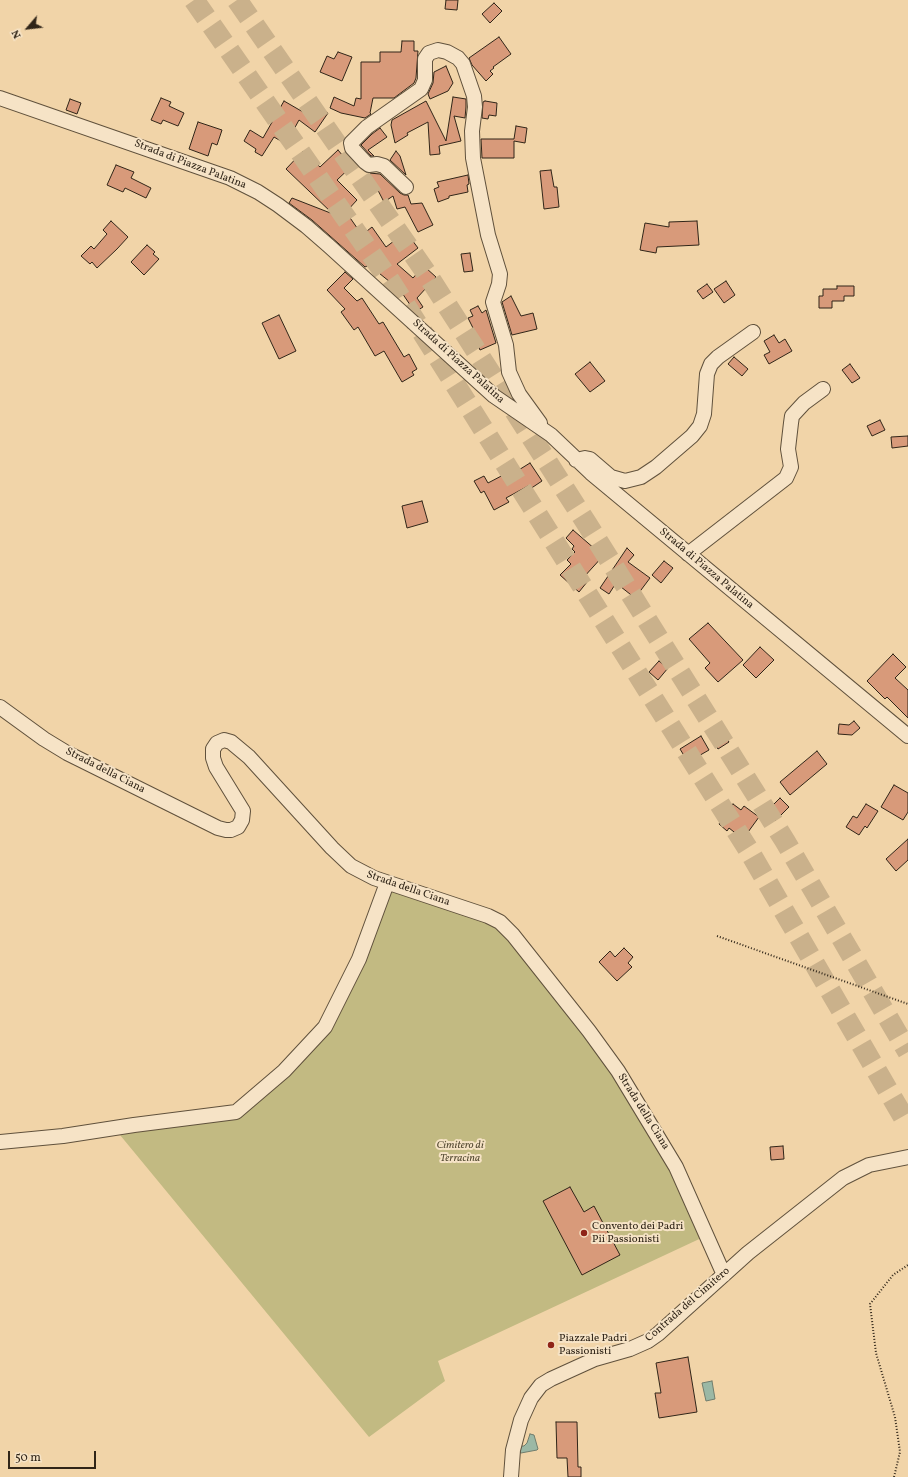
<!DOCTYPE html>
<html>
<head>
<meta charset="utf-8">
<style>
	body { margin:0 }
	#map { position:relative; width:908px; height:1477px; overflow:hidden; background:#f1d4a8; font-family:Vollkorn,serif }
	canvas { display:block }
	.north { position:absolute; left:8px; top:8px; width:40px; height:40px; -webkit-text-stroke:3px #f6e3c6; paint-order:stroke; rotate:242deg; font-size:11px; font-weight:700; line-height:16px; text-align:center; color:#302518 }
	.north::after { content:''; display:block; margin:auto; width:14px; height:18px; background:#302518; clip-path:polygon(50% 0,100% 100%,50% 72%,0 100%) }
	.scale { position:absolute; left:8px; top:1451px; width:88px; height:18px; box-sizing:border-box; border:2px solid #302518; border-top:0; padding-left:5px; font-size:12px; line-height:14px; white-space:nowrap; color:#302518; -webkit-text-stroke:3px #f6e3c6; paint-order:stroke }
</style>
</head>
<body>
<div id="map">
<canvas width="908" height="1477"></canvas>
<div class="north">N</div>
<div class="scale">50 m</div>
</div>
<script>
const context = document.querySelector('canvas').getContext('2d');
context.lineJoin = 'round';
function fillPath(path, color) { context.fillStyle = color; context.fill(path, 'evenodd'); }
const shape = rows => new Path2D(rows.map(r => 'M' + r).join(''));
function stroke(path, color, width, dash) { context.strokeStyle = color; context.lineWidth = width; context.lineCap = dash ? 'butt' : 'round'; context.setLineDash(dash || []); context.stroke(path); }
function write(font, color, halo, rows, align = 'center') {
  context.font = font + ' Vollkorn,serif'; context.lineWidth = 4; context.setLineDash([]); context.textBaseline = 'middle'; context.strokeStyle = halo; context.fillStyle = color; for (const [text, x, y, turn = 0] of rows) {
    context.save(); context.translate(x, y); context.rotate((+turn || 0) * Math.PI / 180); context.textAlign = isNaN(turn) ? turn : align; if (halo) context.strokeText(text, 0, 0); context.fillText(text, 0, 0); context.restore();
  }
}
fillPath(shape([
	[390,890,499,922,609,1051,710,1234,438,1361,445,1381,369,1437,120,1135,239,1116,329,1031]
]), '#c2ba82');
const water = shape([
	[712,1381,715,1399,706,1401,702,1383,712,1381],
	[530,1434,534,1435,538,1449,537,1450,521,1453,519,1452,521,1446,524,1446,527,1443,530,1434]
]);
fillPath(water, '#9bb8a5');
stroke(water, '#707d6d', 1);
const building = shape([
	[446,0,458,0,457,10,445,9,446,0],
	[494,3,502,11,490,23,482,14,494,3],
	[499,37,511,54,493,67,494,68,490,71,493,74,486,81,472,65,469,58,499,37],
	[402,41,414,41,414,51,418,51,416,78,414,83,394,98,373,98,370,113,371,114,365,118,341,113,330,108,334,97,354,106,356,98,361,99,361,62,380,62,380,52,401,52,402,41],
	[338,52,352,57,342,81,320,72,327,56,334,59,338,52],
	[446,66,453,83,448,91,430,99,428,94,433,83,434,72,446,66],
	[453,97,466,99,466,107,465,118,454,116,461,141,439,146,440,154,430,155,428,122,407,133,408,135,395,143,391,125,392,120,426,101,446,141,453,97],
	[161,98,171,102,169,106,184,113,178,126,163,120,161,124,151,120,161,98],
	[70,99,81,103,77,114,66,110,70,99],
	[284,101,303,112,310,102,315,106,316,104,328,113,315,132,299,120,286,144,274,137,262,156,255,152,256,149,244,141,250,130,263,138,284,101],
	[485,101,497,103,496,116,489,115,488,119,482,118,483,102,485,101],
	[198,122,222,130,217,145,212,143,208,156,189,149,198,122],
	[516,126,527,128,525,143,514,141,514,158,482,158,481,139,514,139,516,126],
	[380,128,387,137,368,150,374,156,371,156,361,145,372,134,380,128],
	[338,150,343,156,346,154,355,163,337,180,357,200,346,212,362,235,372,227,386,247,406,232,418,248,397,264,413,278,421,269,423,271,426,268,436,277,417,298,423,307,415,312,400,290,369,265,365,267,312,220,289,203,292,198,333,214,286,169,303,151,320,167,338,150],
	[396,151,400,156,406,175,390,160,396,151],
	[116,165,134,172,131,178,151,188,146,198,125,188,123,192,107,185,116,165],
	[551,170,554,187,557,187,559,207,544,209,540,171,551,170],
	[369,173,380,174,400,193,404,195,408,195,411,204,422,203,433,225,418,232,405,207,397,209,393,196,384,202,369,173],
	[468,175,469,184,467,185,468,192,449,196,449,198,438,202,434,189,439,187,437,182,468,175],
	[111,221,128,237,117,249,97,268,92,262,90,264,81,256,91,246,94,249,107,234,103,230,111,221],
	[697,221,699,245,657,247,656,253,640,250,645,223,669,227,669,222,697,221],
	[147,245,155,252,153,254,159,259,144,275,131,262,147,245],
	[470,253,473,271,464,272,461,254,470,253],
	[345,272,353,279,344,288,357,301,362,298,379,324,383,322,404,357,409,354,417,369,412,372,414,375,402,382,384,351,375,356,358,327,354,330,341,312,345,309,327,290,345,272],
	[726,281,735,295,724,303,714,289,726,281],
	[707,284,713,292,703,299,697,291,707,284],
	[837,286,854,286,854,296,844,296,844,301,832,301,832,308,819,308,819,296,823,296,823,289,837,289,837,286],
	[511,296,521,316,533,313,537,329,512,335,502,302,511,296],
	[478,306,482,313,486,310,496,343,480,350,472,331,474,330,468,318,473,316,470,310,478,306],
	[279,315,296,351,279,359,262,323,279,315],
	[774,335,779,343,785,339,792,351,769,364,764,355,770,352,764,341,774,335],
	[734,357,748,369,742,376,728,364,734,357],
	[590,362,605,381,590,392,575,374,590,362],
	[850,364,860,378,852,383,842,370,850,364],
	[880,420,885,430,872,436,867,426,880,420],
	[908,436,908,446,892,448,891,437,908,436],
	[530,463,542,481,530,489,528,486,506,498,509,502,494,510,484,491,481,493,474,481,484,476,488,483,507,473,509,476,530,463],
	[422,501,428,522,407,528,402,506,422,501],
	[573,530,603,556,583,578,587,582,579,592,560,575,571,564,567,560,575,552,572,549,574,546,566,538,573,530],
	[627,548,634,555,628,562,650,578,635,598,616,583,609,594,600,588,627,548],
	[664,561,673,568,661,583,652,575,664,561],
	[708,623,743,660,718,682,705,668,710,663,689,639,708,623],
	[760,647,774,660,756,678,743,665,760,647],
	[893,654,906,667,895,678,908,690,908,718,887,697,885,699,867,681,893,654],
	[659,661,668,668,658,680,649,672,659,661],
	[854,721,860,728,852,735,838,734,839,724,849,725,854,721],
	[723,733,729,742,718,749,712,740,723,733],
	[701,736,709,750,688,762,680,749,701,736],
	[817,751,827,764,790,795,780,782,817,751],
	[894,785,908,793,908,812,903,820,881,807,894,785],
	[780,798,789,807,775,821,766,812,780,798],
	[733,804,741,810,744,806,759,817,743,839,729,828,727,831,719,824,733,804],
	[866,804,878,811,867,828,865,826,859,835,846,827,853,816,857,818,866,804],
	[908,839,908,860,896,871,886,859,908,839],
	[624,948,633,957,628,963,632,967,617,981,599,962,610,951,615,957,624,948],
	[783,1146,784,1159,771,1160,770,1147,783,1146],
	[570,1187,584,1212,594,1206,620,1255,582,1275,543,1201,570,1187],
	[688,1357,697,1412,659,1418,655,1393,661,1393,656,1363,688,1357],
	[556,1422,577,1422,578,1467,581,1467,581,1477,568,1477,567,1458,557,1458,556,1422]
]);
fillPath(building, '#d89a7a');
stroke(building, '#302518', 1);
stroke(shape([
	[194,0,390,281,748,849,908,1125],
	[237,0,427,274,587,524,785,841,908,1052]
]), '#cab18b', 21, [21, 10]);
const minor = shape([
	[0,98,230,178,258,192,278,205,306,226,329,246,494,396,551,435,591,473,908,736],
	[406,187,384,166,377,164,369,165,365,162,352,148,351,143,367,127,421,89,425,80,425,59,429,53,438,50,447,52,458,58,463,64,474,96,475,107,472,131,473,158,488,235,500,274,499,284,493,302,506,345,509,372,519,394,540,423],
	[576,460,585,458,590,459,611,477,625,481,641,477,656,467,692,436,700,426,704,414,707,374,711,364,718,357,753,332],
	[688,554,786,478,791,467,788,449,791,423,792,416,804,403,823,389],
	[0,707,44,739,67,753,218,828,226,830,231,830,238,827,242,820,243,811,216,767,213,758,213,749,217,743,224,740,231,742,249,757,332,848,351,866,374,878,488,916,500,922,513,935,589,1031,618,1071,676,1167,724,1275],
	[0,1142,63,1136,134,1125,236,1112,284,1071,325,1027,359,959,387,883],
	[511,1477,513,1450,521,1420,531,1398,541,1385,551,1379,595,1359,630,1349,648,1341,658,1334,748,1253,843,1178,869,1165,908,1157]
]);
stroke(minor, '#60513c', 16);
stroke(shape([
	[717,936,908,1004],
	[894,1477,900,1452,895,1417,876,1353,870,1304,893,1275,908,1265]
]), '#302518', 2, [1, 2]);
stroke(minor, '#f6e3c6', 14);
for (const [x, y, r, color] of [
	[584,1233,4,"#8f2418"],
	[551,1345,4,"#8f2418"]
]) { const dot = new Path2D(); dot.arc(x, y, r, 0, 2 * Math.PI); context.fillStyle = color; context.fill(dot); stroke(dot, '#f6e3c6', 1.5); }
write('11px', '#302518', '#f6e3c6', [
	["Strada di Piazza Palatina",190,165,21],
	["Strada di Piazza Palatina",458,362,42],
	["Strada di Piazza Palatina",706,569,40],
	["Strada della Ciana",105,771,27],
	["Strada della Ciana",408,889,19],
	["Strada della Ciana",643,1112,58],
	["Contrada del Cimitero",688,1305,-41]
]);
write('italic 11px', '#544a32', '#f6e3c6', [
	["Cimitero di",460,1146],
	["Terracina",460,1159]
]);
write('11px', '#302518', '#f6e3c6', [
	["Convento dei Padri",592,1227],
	["Pii Passionisti",592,1240],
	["Piazzale Padri",559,1339],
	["Passionisti",559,1352]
], 'left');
</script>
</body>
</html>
